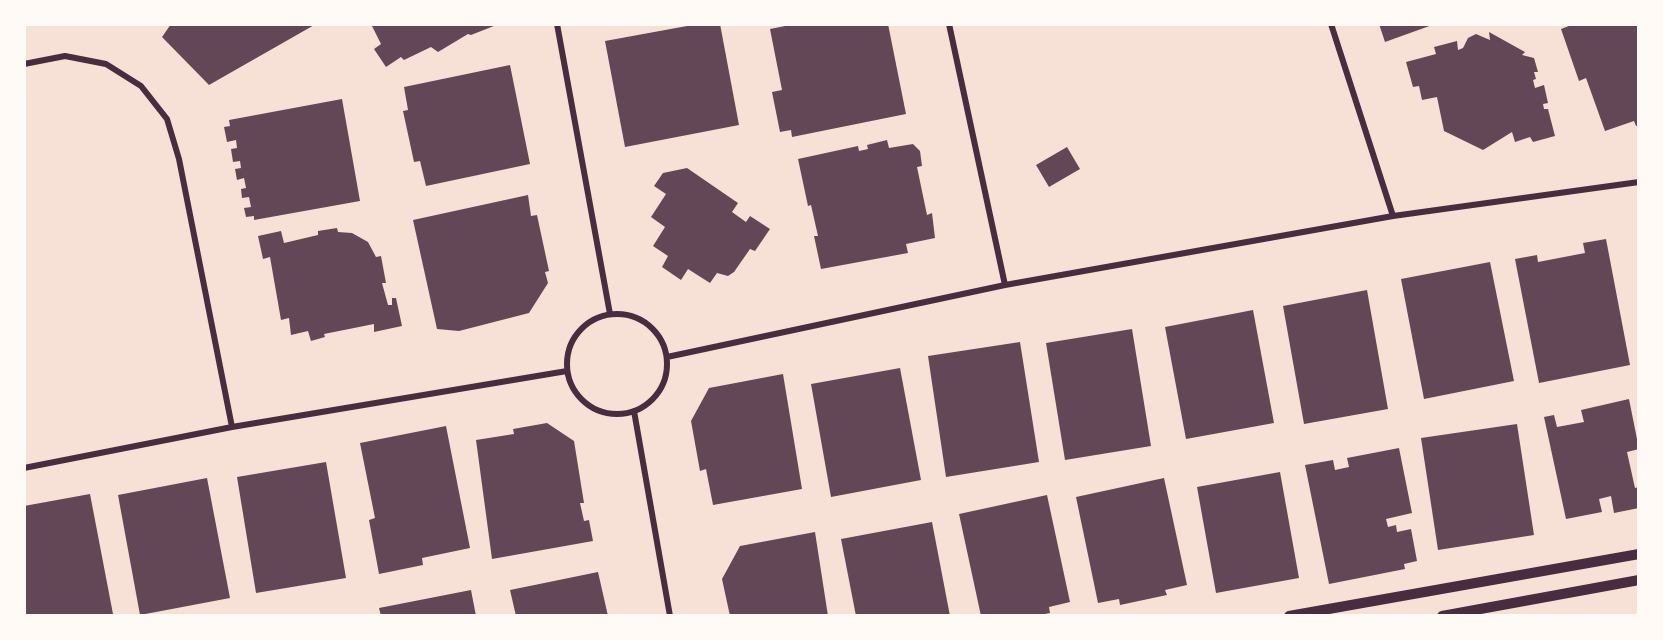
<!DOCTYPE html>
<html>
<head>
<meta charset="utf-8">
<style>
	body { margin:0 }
	#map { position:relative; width:1663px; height:640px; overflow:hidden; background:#f7e1d7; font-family:Signika,sans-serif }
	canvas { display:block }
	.frame { position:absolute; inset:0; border:26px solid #fffaf5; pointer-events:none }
</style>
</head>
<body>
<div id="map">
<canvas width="1663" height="640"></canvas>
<div class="frame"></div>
</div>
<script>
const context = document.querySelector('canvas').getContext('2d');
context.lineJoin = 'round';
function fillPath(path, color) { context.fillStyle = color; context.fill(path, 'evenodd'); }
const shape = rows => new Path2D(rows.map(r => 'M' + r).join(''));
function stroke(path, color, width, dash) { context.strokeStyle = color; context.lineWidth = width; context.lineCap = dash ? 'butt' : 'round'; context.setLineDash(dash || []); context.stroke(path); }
fillPath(shape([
	[171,24,316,24,209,85,162,37],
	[371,24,499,24,471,35,468,34,438,52,431,47,404,60,401,57,386,67,374,49,381,44],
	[698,24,720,24,739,125,625,147,605,41],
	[795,24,888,24,906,114,792,137,791,130,780,132,772,92,782,90,770,29],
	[1379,24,1435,24,1385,42],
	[1574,24,1639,24,1639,125,1636,126,1634,121,1605,131,1586,78,1579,81,1561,29],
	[1489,32,1525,52,1522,55,1534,58,1538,72,1534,72,1536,79,1533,80,1535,88,1544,85,1548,103,1543,104,1544,109,1548,109,1555,136,1533,142,1530,137,1515,142,1512,132,1483,150,1444,131,1437,97,1422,100,1419,86,1413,87,1406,62,1436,54,1434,47,1457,41,1458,50,1463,48,1468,38,1476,34,1490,40],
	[510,65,530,164,426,186,420,161,414,162,403,111,408,110,404,87],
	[342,99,360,201,254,220,254,216,246,217,244,208,251,207,249,197,242,198,241,189,246,188,244,178,237,180,235,169,241,168,240,161,233,162,231,149,237,148,236,140,227,142,224,127,230,126,229,120],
	[887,140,889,148,913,144,920,151,922,166,917,167,927,215,932,213,935,238,906,244,908,253,821,269,814,236,818,236,811,205,808,206,798,159,858,146,859,151,868,149,867,145],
	[1067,147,1080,169,1049,187,1036,165],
	[687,168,738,203,732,212,746,222,750,216,770,229,755,251,750,249,734,272,728,276,717,273,710,283,688,269,681,280,662,267,668,256,653,246,665,227,651,217,666,194,654,186,663,173],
	[528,195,531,216,537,215,549,271,545,272,548,283,529,313,459,331,437,329,413,220],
	[337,228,338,232,352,233,368,242,376,257,381,256,386,283,382,283,388,305,392,305,392,298,396,298,402,326,374,332,374,324,324,334,325,337,311,341,308,331,291,335,289,318,281,320,270,257,263,259,258,236,281,231,284,243,318,235,318,231],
	[1606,239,1630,365,1539,383,1515,259,1537,255,1538,262,1585,253,1583,243],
	[1490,262,1514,381,1424,399,1401,279],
	[1367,290,1388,409,1304,424,1283,306],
	[1253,310,1274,423,1186,439,1165,327],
	[1132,329,1151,446,1065,460,1046,343],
	[1020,342,1039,462,946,477,928,356],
	[900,368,921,480,831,497,811,384],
	[783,374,802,489,713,505,706,469,700,471,691,421,709,388],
	[1629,399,1639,449,1627,452,1635,488,1639,487,1639,508,1614,513,1611,496,1599,499,1602,512,1566,519,1544,417,1554,415,1557,427,1584,422,1581,410],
	[547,423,574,441,584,503,580,503,584,521,589,520,593,541,492,559,476,440,514,434,513,429],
	[1517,424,1534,535,1438,550,1421,438],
	[446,426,470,548,422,558,423,565,379,574,369,520,375,518,360,443],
	[1399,448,1412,513,1386,519,1388,527,1396,525,1397,532,1411,529,1417,561,1404,564,1405,569,1329,584,1305,465,1333,460,1335,470,1349,467,1347,458],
	[326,462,346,578,256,593,237,477],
	[1280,472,1299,578,1216,593,1197,487],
	[207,478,230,598,140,615,118,495],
	[1164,478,1187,585,1165,590,1167,595,1120,605,1119,599,1098,603,1076,497],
	[90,494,113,614,24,616,24,506],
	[1047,495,1070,602,1049,607,1050,613,1034,616,981,616,959,514],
	[932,522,950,616,856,616,841,539],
	[815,532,828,616,730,616,722,579,740,546],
	[598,572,608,616,516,616,510,590],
	[471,590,476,616,381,616,379,608]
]), '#644757');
stroke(shape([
	[557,24,610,314],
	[949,24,1005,285],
	[1331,24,1393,216],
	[24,64,65,56,106,64,141,86,167,119,179,159,232,427],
	'567 364a50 50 0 1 1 100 0a50 50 0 1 1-100 0Z',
	[667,357,1005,285,1393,216,1639,182],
	[634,411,670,616],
	[24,468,232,427,567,371]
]), '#4a2c40', 6);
stroke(shape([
	[1289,616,1639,554],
	[1442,616,1639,580]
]), '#4a2c40', 10);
</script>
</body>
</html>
